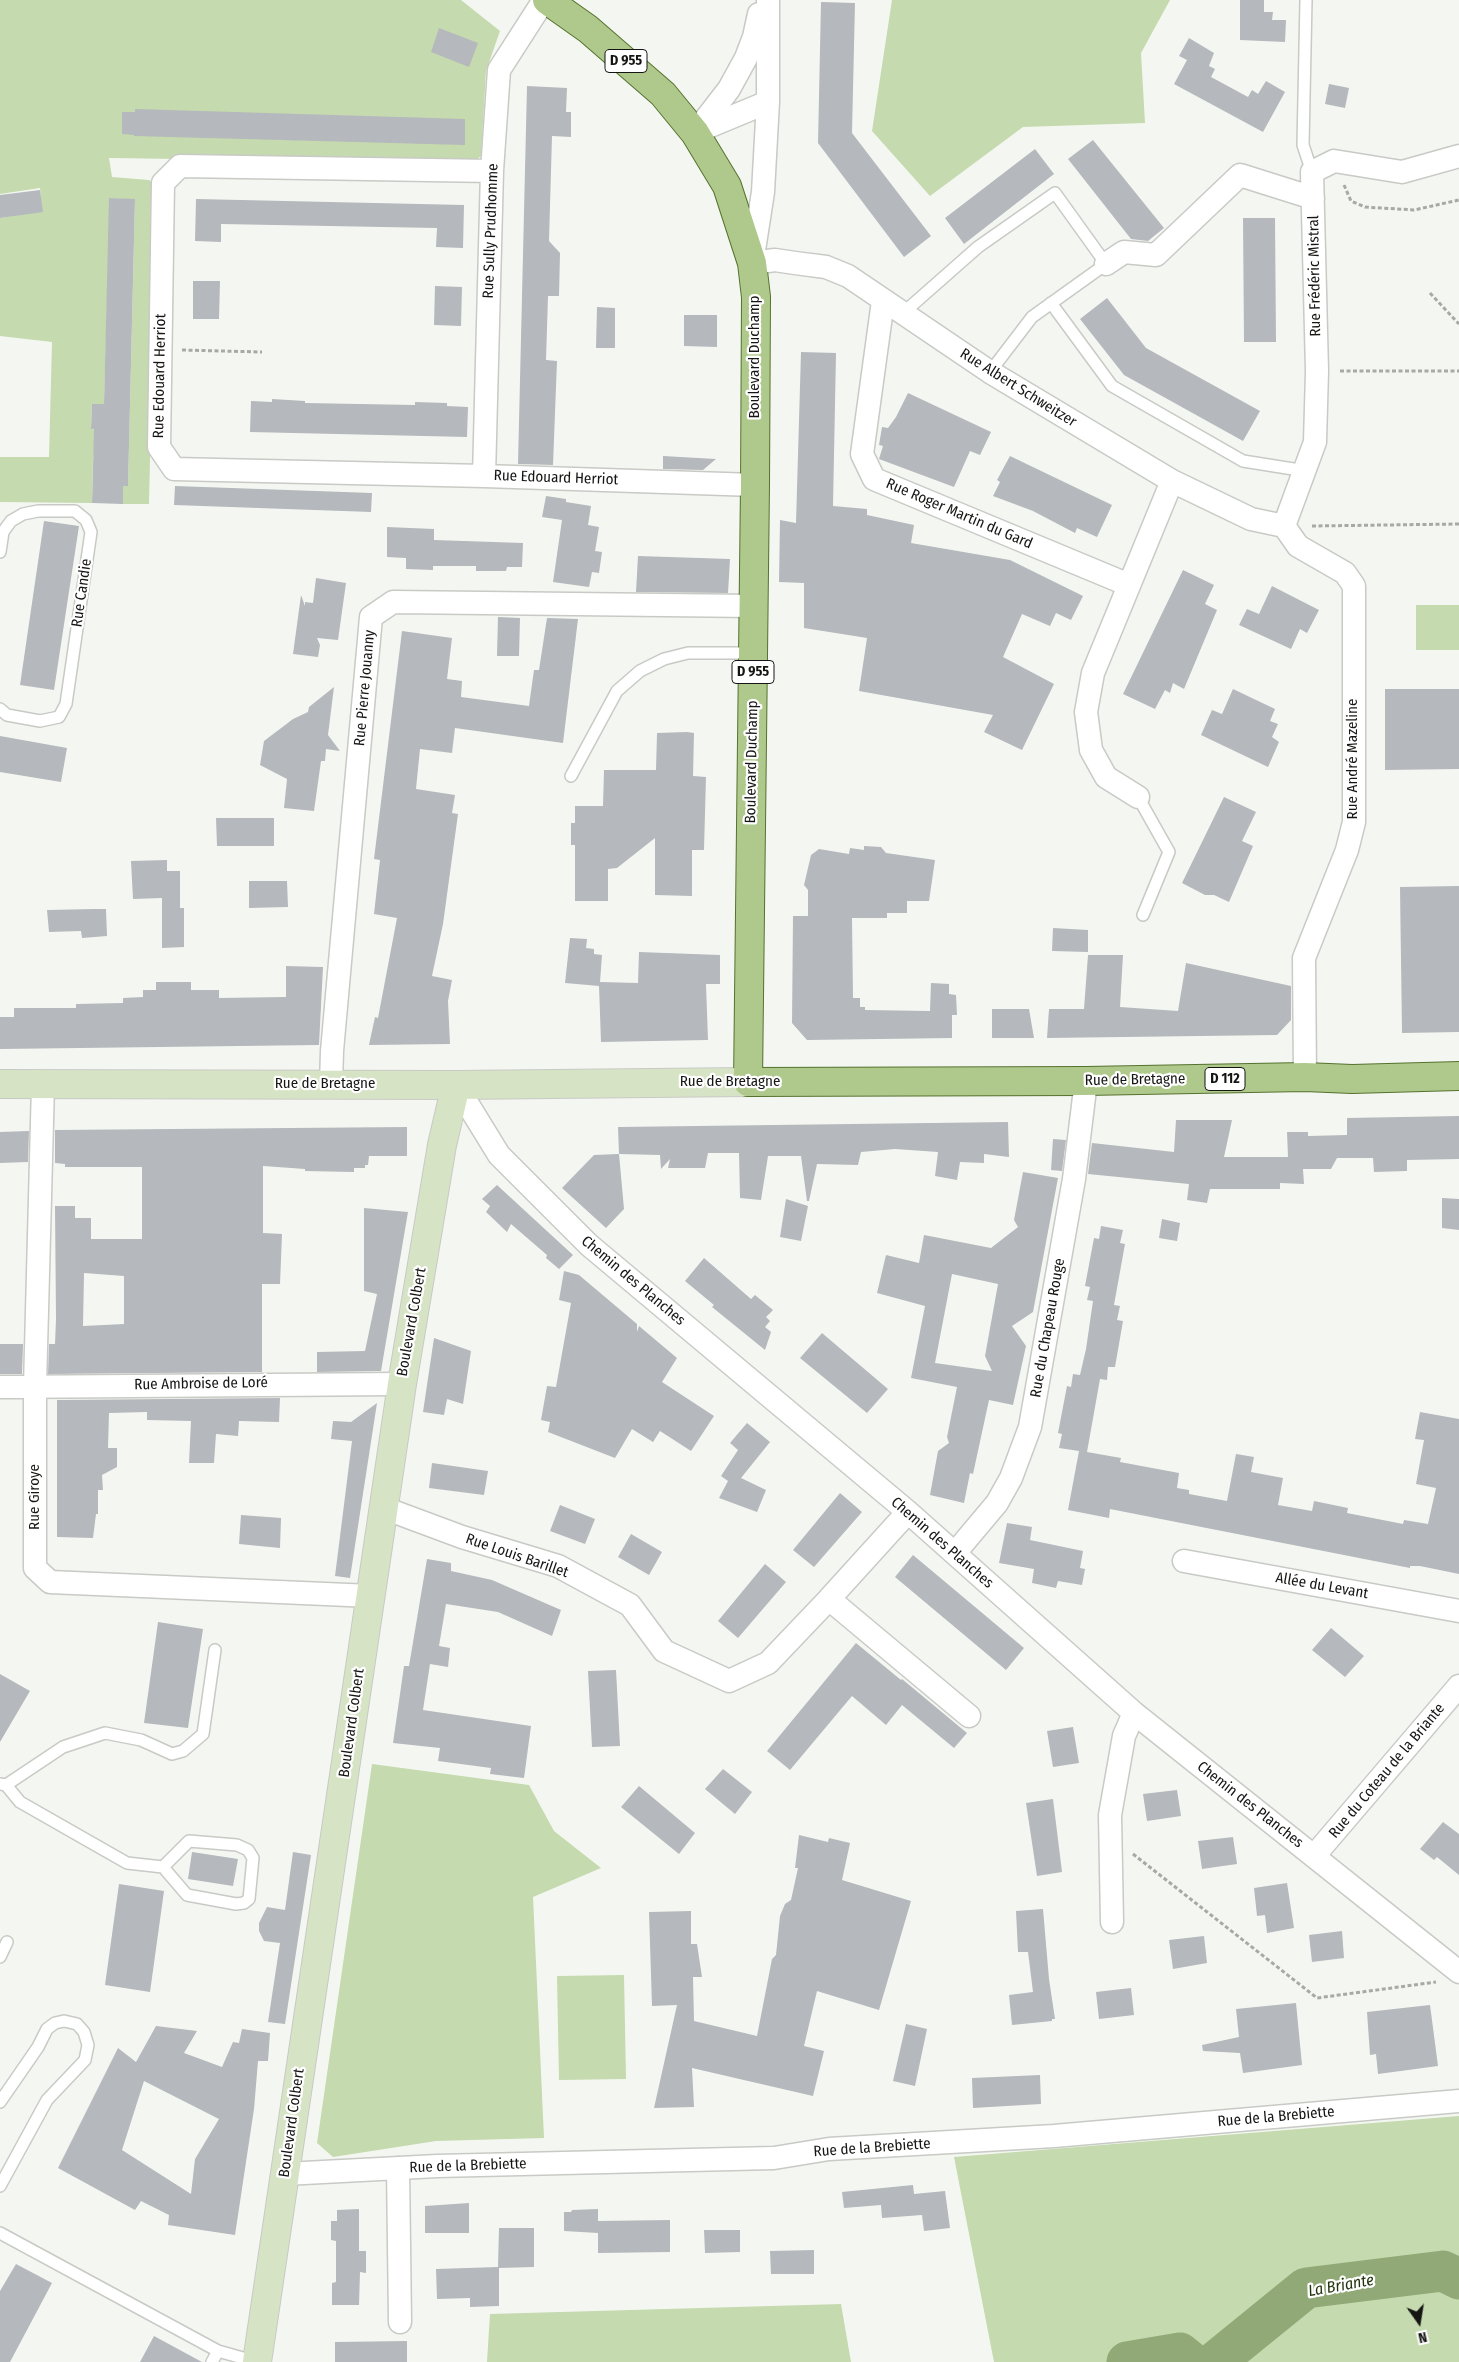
<!DOCTYPE html>
<html>
<head>
<meta charset="utf-8">
<style>
	body { margin:0 }
	#map { position:relative; width:1459px; height:2362px; overflow:hidden; background:#f4f7f1; font-family:"Fira Sans Condensed",sans-serif }
	canvas { display:block }
	.north { position:absolute; left:1394px; top:2297px; width:50px; height:50px; -webkit-text-stroke:4px #fff; paint-order:stroke; rotate:167deg; font-size:14px; font-weight:700; line-height:20px; text-align:center; color:#151614 }
	.north::after { content:''; display:block; margin:auto; width:18px; height:22px; background:#151614; clip-path:polygon(50% 0,100% 100%,50% 72%,0 100%) }
</style>
</head>
<body>
<div id="map">
<canvas width="1459" height="2362"></canvas>
<div class="north">N</div>
</div>
<script>
const context = document.querySelector('canvas').getContext('2d');
context.lineJoin = 'round';
function fillPath(path, color) { context.fillStyle = color; context.fill(path, 'evenodd'); }
const shape = rows => new Path2D(rows.map(r => 'M' + r).join(''));
function stroke(path, color, width, dash) { context.strokeStyle = color; context.lineWidth = width; context.lineCap = dash ? 'butt' : 'round'; context.setLineDash(dash || []); context.stroke(path); }
function write(font, color, halo, rows, align = 'center') {
  context.font = font + ' "Fira Sans Condensed",sans-serif'; context.lineWidth = 4.5; context.setLineDash([]); context.textBaseline = 'middle'; context.strokeStyle = halo; context.fillStyle = color; for (const [text, x, y, turn = 0] of rows) {
    context.save(); context.translate(x, y); context.rotate((+turn || 0) * Math.PI / 180); context.textAlign = isNaN(turn) ? turn : align; if (halo) context.strokeText(text, 0, 0); context.fillText(text, 0, 0); context.restore();
  }
}
fillPath(shape([
	[0,0,461,0,500,31,486,71,481,156,472,163,109,158,112,177,149,180,152,182,156,196,149,504,123,504,123,486,128,486,135,200,110,198,104,404,92,404,91,429,103,430,93,456,92,503,0,502,0,457,49,457,52,342,0,336,0,218,42,211,40,188,0,194],
	[892,0,1170,0,1141,53,1145,123,1023,127,930,196,872,131],
	[1416,605,1459,605,1459,650,1416,650],
	[372,1764,529,1785,554,1831,601,1868,533,1897,544,2138,436,2141,333,2157,317,2143],
	[624,1975,626,2079,559,2080,557,1976],
	[1459,2116,1459,2362,994,2362,954,2157],
	[841,2304,851,2362,487,2362,490,2314]
]), '#c5daae');
stroke(shape([
	[1127,2362,1180,2353,1191,2362],
	[1215,2362,1306,2288,1443,2271,1459,2279]
]), '#91a977', 41);
fillPath(shape([
	[1240,0,1264,0,1264,12,1273,12,1272,20,1286,20,1285,42,1240,40],
	[821,2,855,3,852,133,931,236,904,257,818,143],
	[439,28,478,43,469,67,431,52],
	[1189,38,1214,53,1209,66,1215,69,1211,77,1248,97,1252,90,1258,94,1266,81,1285,92,1263,132,1174,84,1187,60,1179,56],
	[1329,84,1349,88,1345,108,1325,104],
	[527,86,567,88,566,112,571,112,571,137,552,136,549,241,560,253,559,296,548,296,546,360,557,361,553,465,518,464],
	[135,109,465,119,465,145,134,136,134,135,122,134,122,112,135,112],
	[1093,140,1164,228,1148,241,1131,239,1068,159],
	[1035,149,1054,174,964,244,945,218],
	[40,190,43,212,0,218,0,195],
	[109,198,135,199,128,486,123,486,123,504,92,503,94,429,91,429,92,404,104,404],
	[196,199,464,205,463,248,436,247,437,228,221,224,221,242,195,241],
	[1243,218,1275,218,1276,342,1244,342],
	[193,281,220,281,219,319,193,319],
	[435,286,462,287,461,326,434,325],
	[1107,298,1146,348,1260,411,1243,441,1124,375,1080,319],
	[597,307,615,308,615,348,596,348],
	[684,315,717,315,717,347,684,346],
	[801,352,836,353,833,506,867,509,867,515,914,525,911,543,1010,560,1083,596,1071,620,1056,613,1050,626,1022,614,1003,657,1054,684,1022,750,984,732,993,715,859,691,867,638,804,628,804,583,779,582,780,520,796,523],
	[908,393,991,432,980,455,970,451,954,487,879,459,883,446,879,445,882,427,888,428,896,417],
	[272,399,305,401,305,403,415,405,415,402,447,403,447,406,468,407,467,437,250,432,251,401,272,402],
	[663,456,716,459,703,470,663,469],
	[1010,456,1112,505,1097,537,1077,528,1075,533,1033,511,993,496,1000,482,997,480],
	[175,486,372,493,371,512,174,505],
	[546,496,566,499,566,502,591,506,588,525,599,527,595,551,602,552,599,573,592,572,589,587,553,582,562,520,542,517],
	[44,521,79,526,54,690,20,685],
	[387,527,434,529,434,540,523,543,522,567,507,567,506,571,476,571,476,566,433,566,433,570,406,569,406,558,387,557],
	[638,556,730,559,728,593,636,592],
	[1183,570,1214,585,1205,604,1217,610,1184,689,1173,683,1170,693,1165,690,1155,709,1123,694],
	[316,578,346,583,338,640,317,638,320,645,318,657,293,654,301,595,305,606,305,602,313,603],
	[1272,586,1319,610,1307,633,1300,629,1291,649,1239,625,1247,609,1259,614],
	[498,617,520,618,519,656,497,656],
	[547,618,578,619,563,743,455,728,452,753,420,749,416,789,455,795,452,813,458,814,443,924,432,976,452,980,448,1001,450,1044,369,1045,375,1017,378,1018,397,918,374,914,380,860,374,859,402,631,452,638,447,679,462,681,461,697,529,706,534,670,539,670],
	[334,687,328,735,340,751,326,749,325,761,321,761,314,811,284,808,287,779,260,765,264,741,293,719,308,712,309,707],
	[1233,689,1275,709,1270,721,1278,724,1272,737,1279,742,1268,767,1201,735,1212,710,1222,714],
	[1385,689,1459,689,1459,769,1385,770],
	[687,732,694,733,693,776,706,777,704,850,692,850,692,896,655,895,655,838,617,868,608,869,608,901,575,901,575,845,571,845,571,823,575,823,575,806,603,806,604,770,656,770,657,733],
	[0,736,67,748,61,782,0,772],
	[1224,797,1256,812,1242,841,1253,846,1229,902,1214,895,1205,895,1182,883],
	[216,818,274,818,274,846,217,846],
	[864,846,881,847,886,853,935,860,929,901,907,901,907,913,887,913,887,918,852,918,853,998,860,998,860,1007,865,1007,865,1010,930,1011,931,983,949,984,949,994,956,995,957,1015,952,1015,952,1038,807,1040,792,1023,793,916,808,916,808,890,804,885,811,855,819,849,849,854,850,848,864,850],
	[167,860,167,871,180,871,180,908,184,908,184,947,162,948,162,898,133,899,131,861],
	[249,881,287,881,288,907,249,908],
	[1459,886,1459,1032,1402,1033,1400,887],
	[95,909,106,909,107,936,82,938,81,931,49,932,47,910],
	[1053,928,1088,930,1088,952,1052,951],
	[570,938,587,939,586,948,594,949,594,954,602,955,600,982,638,983,639,952,720,955,720,984,706,984,708,1040,601,1042,599,986,565,983],
	[1088,955,1123,955,1120,1007,1178,1011,1186,963,1291,986,1291,1020,1277,1035,1047,1038,1049,1009,1084,1009],
	[286,966,323,967,319,1045,0,1049,0,1017,14,1017,14,1008,76,1008,76,1004,123,1003,123,998,143,997,143,990,156,990,156,982,191,982,191,990,219,990,219,998,286,997],
	[992,1009,1029,1009,1034,1038,992,1038],
	[1459,1116,1459,1159,1407,1160,1407,1171,1374,1172,1373,1158,1337,1158,1331,1169,1303,1169,1304,1184,1280,1183,1280,1189,1210,1189,1207,1203,1187,1200,1189,1184,1088,1174,1092,1143,1174,1152,1176,1120,1232,1120,1224,1157,1288,1157,1287,1132,1308,1132,1308,1136,1347,1135,1347,1118],
	[1008,1122,1009,1157,984,1154,984,1163,960,1162,957,1180,935,1176,938,1152,895,1149,861,1152,858,1165,817,1164,809,1201,807,1201,801,1156,768,1156,761,1200,740,1198,739,1153,708,1153,705,1168,668,1168,670,1159,661,1169,660,1155,619,1154,618,1127],
	[407,1127,407,1156,369,1156,368,1165,365,1165,365,1168,354,1168,354,1172,305,1171,305,1169,263,1166,263,1233,282,1234,280,1284,262,1284,262,1372,48,1374,49,1344,55,1344,56,1319,55,1206,75,1206,75,1218,91,1218,91,1239,142,1239,142,1167,65,1167,65,1164,55,1163,55,1130],
	[84,1273,124,1276,124,1324,83,1326],
	[29,1131,28,1162,0,1163,0,1132],
	[1053,1139,1066,1140,1062,1171,1051,1170],
	[619,1154,624,1209,606,1228,562,1188,594,1155],
	[1023,1172,1058,1178,1033,1312,1012,1326,1026,1346,1013,1405,989,1400,973,1474,970,1473,964,1503,930,1495,938,1451,949,1443,947,1437,957,1387,911,1378,925,1306,877,1293,886,1255,919,1263,924,1235,991,1248,1018,1227,1014,1220],
	[952,1274,998,1284,985,1356,992,1371,935,1363],
	[497,1185,573,1255,559,1269,546,1258,547,1255,511,1224,507,1232,486,1212,490,1206,482,1199],
	[1442,1198,1459,1199,1459,1230,1442,1228],
	[786,1199,808,1206,801,1241,780,1237],
	[364,1208,408,1212,381,1371,317,1372,317,1352,365,1351,377,1294,364,1291],
	[1162,1219,1180,1223,1177,1241,1159,1238],
	[1101,1226,1123,1230,1120,1243,1125,1244,1114,1305,1120,1306,1117,1320,1123,1321,1115,1367,1108,1367,1107,1380,1100,1379,1087,1452,1121,1458,1120,1462,1179,1473,1177,1488,1189,1490,1189,1494,1227,1501,1236,1454,1254,1457,1251,1472,1283,1478,1278,1505,1312,1511,1314,1501,1348,1508,1347,1513,1403,1524,1404,1520,1428,1524,1436,1488,1416,1484,1424,1440,1415,1439,1420,1412,1459,1419,1459,1574,1420,1566,1410,1566,1410,1568,1110,1509,1109,1518,1068,1510,1079,1451,1059,1448,1062,1434,1058,1433,1067,1386,1071,1387,1073,1374,1080,1375,1086,1349,1093,1301,1087,1300,1090,1287,1085,1286,1094,1238,1099,1239],
	[704,1258,751,1299,755,1295,773,1310,766,1317,770,1321,765,1327,771,1332,765,1350,712,1307,714,1305,685,1281],
	[564,1271,579,1275,637,1324,637,1332,639,1326,677,1358,662,1382,714,1416,691,1451,660,1431,653,1442,632,1429,615,1458,548,1432,550,1422,541,1420,547,1386,556,1387,571,1303,559,1300],
	[822,1333,888,1389,867,1413,800,1358],
	[434,1338,471,1351,463,1404,447,1399,444,1415,423,1412],
	[0,1344,23,1344,22,1374,0,1374],
	[280,1398,279,1422,239,1421,238,1436,216,1434,214,1463,189,1463,191,1421,147,1420,147,1412,109,1413,108,1448,117,1448,117,1467,102,1475,103,1490,98,1490,98,1514,96,1514,93,1538,57,1537,57,1400],
	[377,1403,350,1578,335,1576,352,1441,331,1439,333,1421,351,1422],
	[747,1423,770,1442,741,1478,766,1490,757,1512,719,1498,728,1481,721,1476,738,1450,730,1443],
	[432,1463,488,1471,484,1495,429,1488],
	[840,1493,862,1512,814,1567,793,1550],
	[560,1505,595,1519,585,1544,550,1531],
	[241,1515,281,1518,280,1548,239,1544],
	[1007,1523,1032,1527,1030,1540,1083,1551,1080,1568,1085,1569,1082,1585,1058,1581,1056,1588,1032,1583,1034,1569,999,1563],
	[631,1534,662,1552,649,1575,618,1557],
	[913,1555,1024,1648,1006,1670,895,1577],
	[427,1559,451,1563,451,1571,492,1580,561,1610,552,1636,498,1612,446,1604,439,1646,450,1648,448,1667,430,1664,423,1710,531,1726,524,1778,490,1774,491,1768,438,1761,440,1748,393,1743,404,1666,409,1666],
	[765,1564,786,1582,738,1638,718,1621],
	[158,1622,203,1629,188,1728,144,1723],
	[1331,1628,1364,1656,1345,1677,1312,1650],
	[856,1643,901,1680,902,1679,967,1733,954,1748,902,1705,886,1725,852,1696,790,1770,767,1751],
	[616,1670,620,1746,592,1747,588,1671],
	[0,1674,30,1691,0,1742],
	[1073,1727,1079,1763,1053,1767,1047,1731],
	[723,1769,752,1792,735,1814,705,1789],
	[639,1786,695,1833,679,1854,621,1807],
	[1177,1790,1181,1816,1147,1821,1143,1794],
	[1053,1799,1062,1872,1037,1876,1026,1803],
	[1443,1822,1459,1834,1459,1875,1437,1857,1434,1860,1420,1849],
	[799,1835,828,1842,829,1838,850,1843,842,1880,911,1901,879,2010,817,1991,804,2046,824,2051,813,2096,692,2068,694,2107,654,2108,677,2005,652,2006,649,1912,691,1911,691,1944,697,1944,702,1977,693,1977,694,2021,757,2036,772,1959,776,1955,780,1916,785,1904,791,1900,798,1868,795,1868],
	[1233,1837,1237,1864,1202,1869,1198,1841],
	[192,1852,238,1859,233,1886,188,1879],
	[293,1852,311,1855,285,2024,268,2022,280,1943,264,1941,259,1931,259,1923,267,1907,285,1910],
	[1287,1883,1294,1928,1267,1933,1265,1915,1257,1916,1254,1888],
	[119,1884,164,1891,150,1992,105,1985],
	[1043,1909,1049,1979,1055,2019,1052,2019,1052,2021,1012,2025,1009,1995,1033,1992,1028,1952,1018,1952,1016,1911],
	[1342,1931,1344,1958,1312,1962,1309,1935],
	[1204,1936,1207,1963,1173,1969,1169,1940],
	[1131,1988,1134,2015,1099,2019,1096,1992],
	[1296,2003,1302,2065,1243,2073,1240,2053,1203,2051,1202,2045,1239,2037,1236,2009],
	[1430,2005,1438,2066,1378,2074,1376,2054,1370,2055,1367,2012],
	[906,2024,927,2029,915,2086,893,2081],
	[156,2026,197,2031,184,2053,222,2067,233,2042,239,2043,242,2029,270,2033,268,2061,258,2061,254,2109,235,2235,168,2225,169,2215,141,2201,135,2210,58,2168,118,2048,136,2062],
	[144,2081,219,2119,195,2159,191,2194,122,2150],
	[1040,2075,1041,2104,973,2108,972,2078],
	[913,2185,914,2194,945,2191,950,2228,924,2231,922,2215,882,2218,881,2205,844,2208,842,2192],
	[469,2203,469,2233,425,2233,425,2206],
	[359,2209,359,2251,366,2251,366,2273,360,2272,359,2305,332,2305,332,2283,336,2282,336,2241,331,2240,331,2221,337,2221,337,2210],
	[598,2209,598,2223,598,2221,670,2220,670,2252,598,2253,598,2233,564,2231,564,2212,571,2212,572,2210],
	[499,2228,534,2228,534,2267,499,2268,499,2306,470,2307,470,2298,437,2299,436,2269,498,2267],
	[704,2230,740,2230,740,2252,705,2253],
	[814,2250,814,2274,771,2274,770,2251],
	[16,2264,52,2283,10,2362,0,2362,0,2291],
	[154,2336,202,2362,140,2362],
	[407,2341,407,2362,335,2362,335,2342]
]), '#b5b8bc');
const lane = shape([
	[1306,0,1303,145,1312,172],
	[1051,303,1112,386,1243,461,1306,471],
	[902,314,978,247,1055,193,1106,264,1032,317,990,372],
	[0,552,3,532,11,521,23,514,38,511,75,511,86,520,91,532,66,704,59,717,40,721,7,715,0,709],
	[571,776,617,691,640,671,664,659,688,653,753,653],
	[1138,797,1169,852,1143,915],
	[0,1784,6,1785,20,1802,127,1863,163,1867,187,1895,236,1904,244,1903,249,1899,253,1858,248,1850,237,1845,189,1841,163,1867],
	[6,1785,63,1747,105,1733,141,1740,172,1754,183,1751,203,1734,215,1650],
	[0,1957,7,1942],
	[0,2102,38,2047,47,2029,55,2023,64,2021,77,2024,84,2032,88,2045,85,2060,47,2100,0,2186],
	[0,2233,218,2351,257,2362],
	[212,2362,218,2351]
]);
const street = shape([
	[768,0,768,102,763,192,752,263,775,260,795,263,826,267,848,276,990,372,1172,481,1251,519,1284,526],
	[698,131,768,102],
	[695,133,729,89,746,58,754,37,759,14],
	[492,171,180,166,163,183,159,447,174,469,484,476,755,485],
	[1106,264,1124,252,1156,255,1240,175,1313,198],
	[883,301,862,454,874,479,1129,585],
	[484,476,492,171,499,70,544,0],
	[1284,526,1298,546,1345,573,1354,586,1354,822,1347,850,1304,958,1305,1077],
	[1284,526,1315,442,1317,371,1312,172,1334,161,1402,172,1459,156],
	[1138,797,1106,777,1091,750,1086,712,1093,673,1172,481],
	[43,1084,35,1386,35,1568,50,1582,371,1596],
	[331,1085,332,1051,371,617,393,602,754,606],
	[456,1085,499,1155,589,1245,908,1512,1134,1713,1459,1972],
	[0,1387,402,1384],
	[384,1508,462,1537,558,1566,630,1605,664,1651,729,1681,768,1663,829,1599,908,1512],
	[955,1553,997,1503,1011,1478,1030,1427,1074,1179,1086,1081],
	[1184,1561,1459,1611],
	[829,1599,969,1716],
	[1314,1856,1459,1686],
	[1112,1922,1110,1815,1124,1736,1134,1713],
	[398,2168,400,2322],
	[285,2174,437,2166,774,2158,829,2149,1054,2136,1459,2101]
]);
const secondary = shape([
	[0,1084,456,1085,748,1082],
	[257,2362,402,1384,442,1145,456,1085]
]);
const primary = shape([
	[547,0,588,29,663,94,695,133,727,186,752,263,756,297,755,485,748,1082,1086,1081,1305,1077,1352,1079,1459,1076]
]);
stroke(lane, '#c8cac5', 14);
stroke(street, '#c8cac5', 25);
stroke(secondary, '#c8cac5', 30);
stroke(primary, '#56722f', 30);
stroke(shape([
	[1344,185,1351,201,1365,207,1414,210,1459,200],
	[1430,293,1459,324],
	[182,350,262,352],
	[1340,371,1459,371],
	[1312,526,1459,524],
	[1133,1854,1317,1998,1436,1982]
]), '#a7a9a5', 3, [4, 2.5]);
stroke(lane, '#fff', 11);
stroke(street, '#fff', 22);
stroke(secondary, '#d7e3c5', 28);
stroke(primary, '#afc88b', 28);
for (const [x, y, w] of [
	[626,61,42],
	[753,672,42],
	[1225,1079,40]
]) { const box = new Path2D(); box.roundRect(x - w / 2, y - 11.5, w, 23, 4); context.fillStyle = '#fff'; context.fill(box); stroke(box, '#151614', 1); }
write('bold 14px', '#151614', null, [
	["D 955",626,61],
	["D 955",753,672],
	["D 112",1225,1079]
]);
write('15px', '#151614', '#fff', [
	["Rue Sully Prudhomme",491,231,-88],
	["Rue Frédéric Mistral",1315,276,-91],
	["Boulevard Duchamp",755,357,-90],
	["Rue Edouard Herriot",160,376,-89],
	["Rue Albert Schweitzer",1018,388,32],
	["Rue Edouard Herriot",556,478,2],
	["Rue Roger Martin du Gard",959,514,23],
	["Rue Candie",82,593,-82],
	["Rue Pierre Jouanny",365,688,-85],
	["Rue André Mazeline",1353,759,-90],
	["Boulevard Duchamp",752,762,-89],
	["Rue de Bretagne",1135,1080,-1],
	["Rue de Bretagne",730,1082],
	["Rue de Bretagne",325,1084],
	["Chemin des Planches",633,1281,40],
	["Boulevard Colbert",412,1322,-80],
	["Rue du Chapeau Rouge",1048,1328,-80],
	["Rue Ambroise de Loré",201,1384,-1],
	["Rue Giroye",35,1497,-90],
	["Chemin des Planches",942,1543,41],
	["Rue Louis Barillet",517,1556,19],
	["Allée du Levant",1322,1586,10],
	["Boulevard Colbert",352,1723,-82],
	["Rue du Coteau de la Briante",1387,1771,-50],
	["Chemin des Planches",1250,1805,38],
	["Rue de la Brebiette",1276,2117,-5],
	["Boulevard Colbert",292,2123,-82],
	["Rue de la Brebiette",872,2148,-4],
	["Rue de la Brebiette",468,2166,-2]
]);
write('italic 16px', '#22320c', '#fff', [
	["La Briante",1341,2286,-10]
]);
</script>
</body>
</html>
